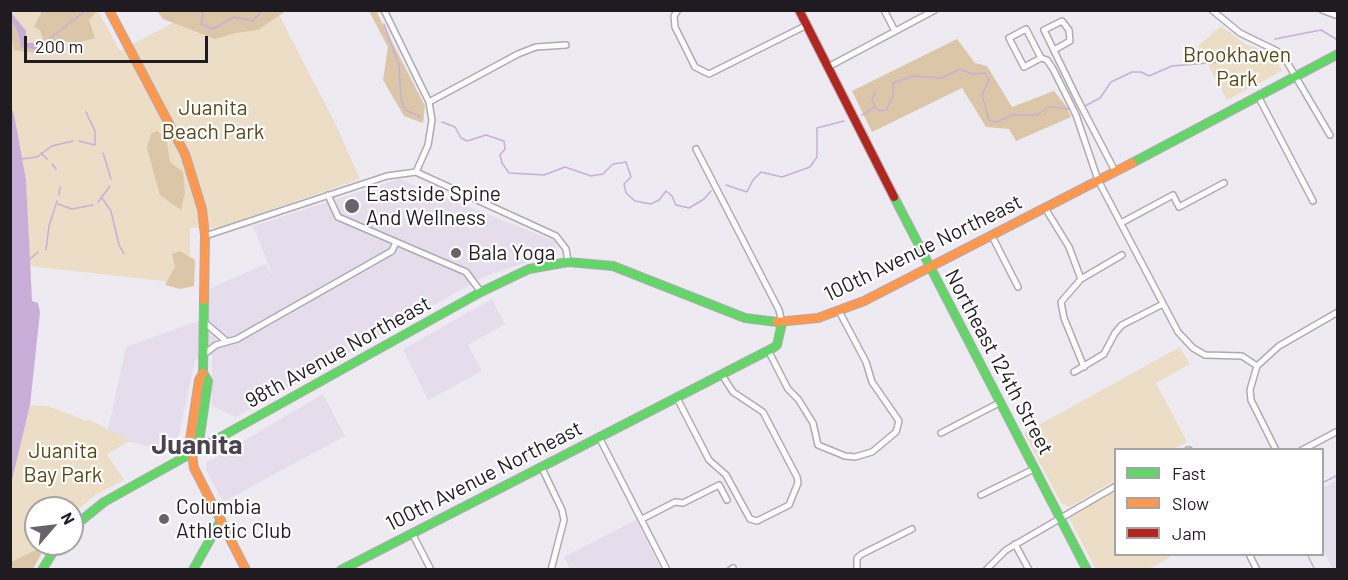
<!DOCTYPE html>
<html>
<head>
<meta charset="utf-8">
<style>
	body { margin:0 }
	#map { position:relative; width:1348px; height:580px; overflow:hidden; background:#eeeaf2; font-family:Barlow,sans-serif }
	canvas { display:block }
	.frame { position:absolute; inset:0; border:12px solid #1f1b21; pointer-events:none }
	.legend { position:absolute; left:1114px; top:448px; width:210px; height:108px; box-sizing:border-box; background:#fff; border:2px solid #a5a4a6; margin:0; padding:8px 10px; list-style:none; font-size:18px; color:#1f1b21 }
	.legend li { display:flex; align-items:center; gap:12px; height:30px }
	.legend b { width:30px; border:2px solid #a5a4a6 }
	.north { position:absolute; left:24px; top:496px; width:60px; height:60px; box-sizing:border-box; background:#fff; border:2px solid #a5a4a6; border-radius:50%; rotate:62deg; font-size:16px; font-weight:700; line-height:24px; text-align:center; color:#1f1b21 }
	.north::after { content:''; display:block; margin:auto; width:21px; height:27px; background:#67636a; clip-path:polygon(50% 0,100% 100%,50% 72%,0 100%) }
	.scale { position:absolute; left:24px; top:36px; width:184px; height:27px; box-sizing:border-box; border:3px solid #1f1b21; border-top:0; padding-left:8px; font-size:18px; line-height:21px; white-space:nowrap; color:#1f1b21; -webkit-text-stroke:4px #fff; paint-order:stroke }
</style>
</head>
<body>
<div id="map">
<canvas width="1348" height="580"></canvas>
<div class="frame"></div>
<ul class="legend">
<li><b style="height:8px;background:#63d668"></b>Fast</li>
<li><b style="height:8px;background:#ff974d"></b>Slow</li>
<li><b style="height:8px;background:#b3261e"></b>Jam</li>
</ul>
<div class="north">N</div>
<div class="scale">200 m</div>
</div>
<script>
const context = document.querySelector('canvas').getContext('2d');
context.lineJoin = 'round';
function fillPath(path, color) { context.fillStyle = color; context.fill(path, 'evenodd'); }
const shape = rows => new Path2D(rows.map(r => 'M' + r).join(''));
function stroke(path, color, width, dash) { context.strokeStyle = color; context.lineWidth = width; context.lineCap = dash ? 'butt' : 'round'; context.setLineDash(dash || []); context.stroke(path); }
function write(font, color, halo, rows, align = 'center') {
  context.font = font + ' Barlow,sans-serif'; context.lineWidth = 4.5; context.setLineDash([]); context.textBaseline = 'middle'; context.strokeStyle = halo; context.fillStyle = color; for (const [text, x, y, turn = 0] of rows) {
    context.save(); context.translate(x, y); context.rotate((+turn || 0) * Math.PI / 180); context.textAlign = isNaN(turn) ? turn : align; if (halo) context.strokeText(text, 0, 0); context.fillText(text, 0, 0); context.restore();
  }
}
fillPath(shape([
	[399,179,555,241,557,252,483,277,236,417,212,406,212,351,195,360,175,454,107,435,126,347,209,317,209,289,265,264,273,276,253,226],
	[492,299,505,324,468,345,482,371,428,400,403,349],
	[323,394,345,436,223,502,206,470,206,463],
	[1337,480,1337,569,1333,570,1323,549,1322,488],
	[636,520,661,569,570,569,564,557]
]), '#e6ddec');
fillPath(shape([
	[11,11,98,11,120,51,195,11,277,11,336,125,360,179,219,228,190,228,190,284,29,266,26,180,14,114,11,106],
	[1221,26,1245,44,1274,54,1282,71,1227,100,1198,46],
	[1180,347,1190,364,1156,383,1187,442,1173,449,1116,450,1115,480,1070,507,1061,503,1024,433],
	[30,405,48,406,87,421,88,419,130,441,107,454,124,480,95,495,72,515,72,508,36,508,36,544,46,544,32,569,11,569,10,484],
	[1115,490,1116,554,1171,555,1169,558,1148,569,1096,569,1069,518]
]), '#ecddc6');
fillPath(shape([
	[98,10,89,20,95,38,77,43,63,41,47,45,47,50,40,54,14,50,11,37,10,21,19,32,19,40,29,49,34,49,45,45,40,30,34,27,42,11],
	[157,11,286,11,258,30,236,33,215,39,163,19],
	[369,11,376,11,425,106,423,123,404,116,383,80,388,47],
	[957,39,975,63,987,66,1012,107,1054,91,1066,106,1071,117,1016,141,1009,129,986,127,962,88,872,132,852,91],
	[157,131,166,137,170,162,183,172,185,192,181,210,160,195,147,148,151,134],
	[180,251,195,260,194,286,180,289,165,285,175,267,172,254],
	[46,545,33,569,11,569,11,562]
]), '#dbc7a7');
fillPath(shape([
	[10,11,26,31,26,43,40,43,43,39,45,45,36,50,21,47,18,32,11,21],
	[11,106,14,114,26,180,32,301,38,303,40,312,30,405,11,484]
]), '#c8aed9');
stroke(shape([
	[200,10,203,14,201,24,213,29,234,17,253,21,263,10],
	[377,10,378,12],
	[384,24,399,65,401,99,405,110,421,117],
	[1275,39,1321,30,1336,39],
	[44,43,86,10],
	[1085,106,1100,98,1111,82,1132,72,1141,72,1149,76,1172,66,1233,61,1251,51,1266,53],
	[875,107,872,100,875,91],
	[862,115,875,107,880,111,886,110,893,96,893,83,913,76,942,78,960,69,972,74,985,73,989,80,982,95,989,120,996,122,1013,115,1037,115,1049,107,1071,109],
	[442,122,455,127,461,138,467,141,486,135,504,141,505,149,500,155,502,163,509,173,544,175,565,167,591,176,603,174,613,164,626,162,631,177,624,184,626,193,635,201,651,204,659,200,666,191,672,196,676,205,689,208,704,199,711,191],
	[79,141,95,145,95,131,86,112],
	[41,153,47,159],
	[103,153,111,179],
	[22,159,37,157,52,146,73,141],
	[52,164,56,169],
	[726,185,747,192,753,180,761,172,782,177,810,167,817,157,817,128,844,121],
	[59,195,60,187],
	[102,198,111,211,119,245,124,254],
	[98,202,110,186],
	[58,204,72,209,93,205],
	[46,250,49,226,57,201],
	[28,261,38,252],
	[1322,483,1338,475],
	[1307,554,1315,570]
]), '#c8aed9', 1.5);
const street = shape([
	[384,10,429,102,432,120,428,145,416,172],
	[678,10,674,16,675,27,695,67,709,74,807,25],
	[884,10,895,31],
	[1212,10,1240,33,1277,51,1287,62,1330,135],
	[1322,10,1338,16],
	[1054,50,1070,41,1069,30,1062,21,1044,30,1078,100,1115,171],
	[1041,58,1024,67,1009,38,1026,29,1041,58,1047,60,1053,69,1076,115,1098,180,1178,332,1193,348,1205,355,1242,356,1257,366],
	[828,67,935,10],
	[1258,96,1313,201],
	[429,102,518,54,536,47,566,45],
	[696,149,779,310,782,323],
	[328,195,338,217,466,272,481,292],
	[1045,208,1069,247,1081,279],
	[1121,223,1173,195,1179,207,1224,183],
	[205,236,387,176,416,172,556,236,566,249,568,262],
	[992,236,1018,287],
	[204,322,225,340],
	[768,350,788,389,798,399,813,423,818,445,845,456,855,457,872,452,896,432,899,421,872,382,866,362,839,311],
	[203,355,216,345,237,339,392,251,396,242],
	[1084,367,1064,318,1061,302,1081,279,1122,255],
	[1074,372,1104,354,1115,333,1122,325,1163,304],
	[677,398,709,460,726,475,750,519,757,521,789,505,798,483,797,477,763,412,733,392,722,375],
	[941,433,999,403],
	[599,437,667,570],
	[1188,450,1189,450],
	[1276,450,1251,400,1250,390,1257,366,1279,346,1338,312],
	[1302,450,1338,431],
	[541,466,562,510,564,520,551,570],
	[981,495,1034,469],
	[642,519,675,502,683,503,719,485,727,500],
	[412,533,431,570],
	[1015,544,1029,570],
	[1249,554,1257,570],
	[730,570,733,568],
	[857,570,857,558,862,554,912,529],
	[986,570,1006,550,1116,486]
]);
const fast = shape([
	[1132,163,1338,54],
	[894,197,1087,570],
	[194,453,199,442,208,381,203,373,204,300],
	[72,528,104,502,481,292,529,269,568,262,613,266,745,318,777,322],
	[42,570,58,544],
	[193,570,221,520],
	[341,570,773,348,777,345,782,323]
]);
const slow = shape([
	[109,10,185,154,202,209,205,236,204,300],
	[777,322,818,318,864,301,1132,163],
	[203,373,199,380,190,440,194,468,246,570]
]);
const jam = shape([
	[799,10,894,197]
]);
stroke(street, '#aeaab1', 8);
stroke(fast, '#aeaab1', 10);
stroke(slow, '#aeaab1', 10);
stroke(jam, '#aeaab1', 10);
stroke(street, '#fcfcfd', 5);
stroke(fast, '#63d668', 8);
stroke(slow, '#ff974d', 8);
stroke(jam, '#b3261e', 8);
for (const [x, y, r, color] of [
	[352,206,8,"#67636a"],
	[456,253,6,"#67636a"],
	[164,519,6,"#67636a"]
]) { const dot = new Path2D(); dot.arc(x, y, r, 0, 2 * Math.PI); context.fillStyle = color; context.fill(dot); stroke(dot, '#fff', 2); }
write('21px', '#5c4613', '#fff', [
	["Brookhaven",1237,55],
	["Park",1237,79],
	["Juanita",213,108],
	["Beach Park",213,132],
	["Juanita",63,451],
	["Bay Park",63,475]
]);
write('21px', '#1f1b21', '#fff', [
	["Eastside Spine",366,194],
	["And Wellness",366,218],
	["Bala Yoga",468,253],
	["Columbia",176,507],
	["Athletic Club",176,531]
], 'left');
write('21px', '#1f1b21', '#fff', [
	["100th Avenue Northeast",923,248,-26],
	["98th Avenue Northeast",338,352,-29],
	["Northeast 124th Street",999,362,62],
	["100th Avenue Northeast",484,476,-27]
]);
write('bold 27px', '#4b4350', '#fff', [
	["Juanita",197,445]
]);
</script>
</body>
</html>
